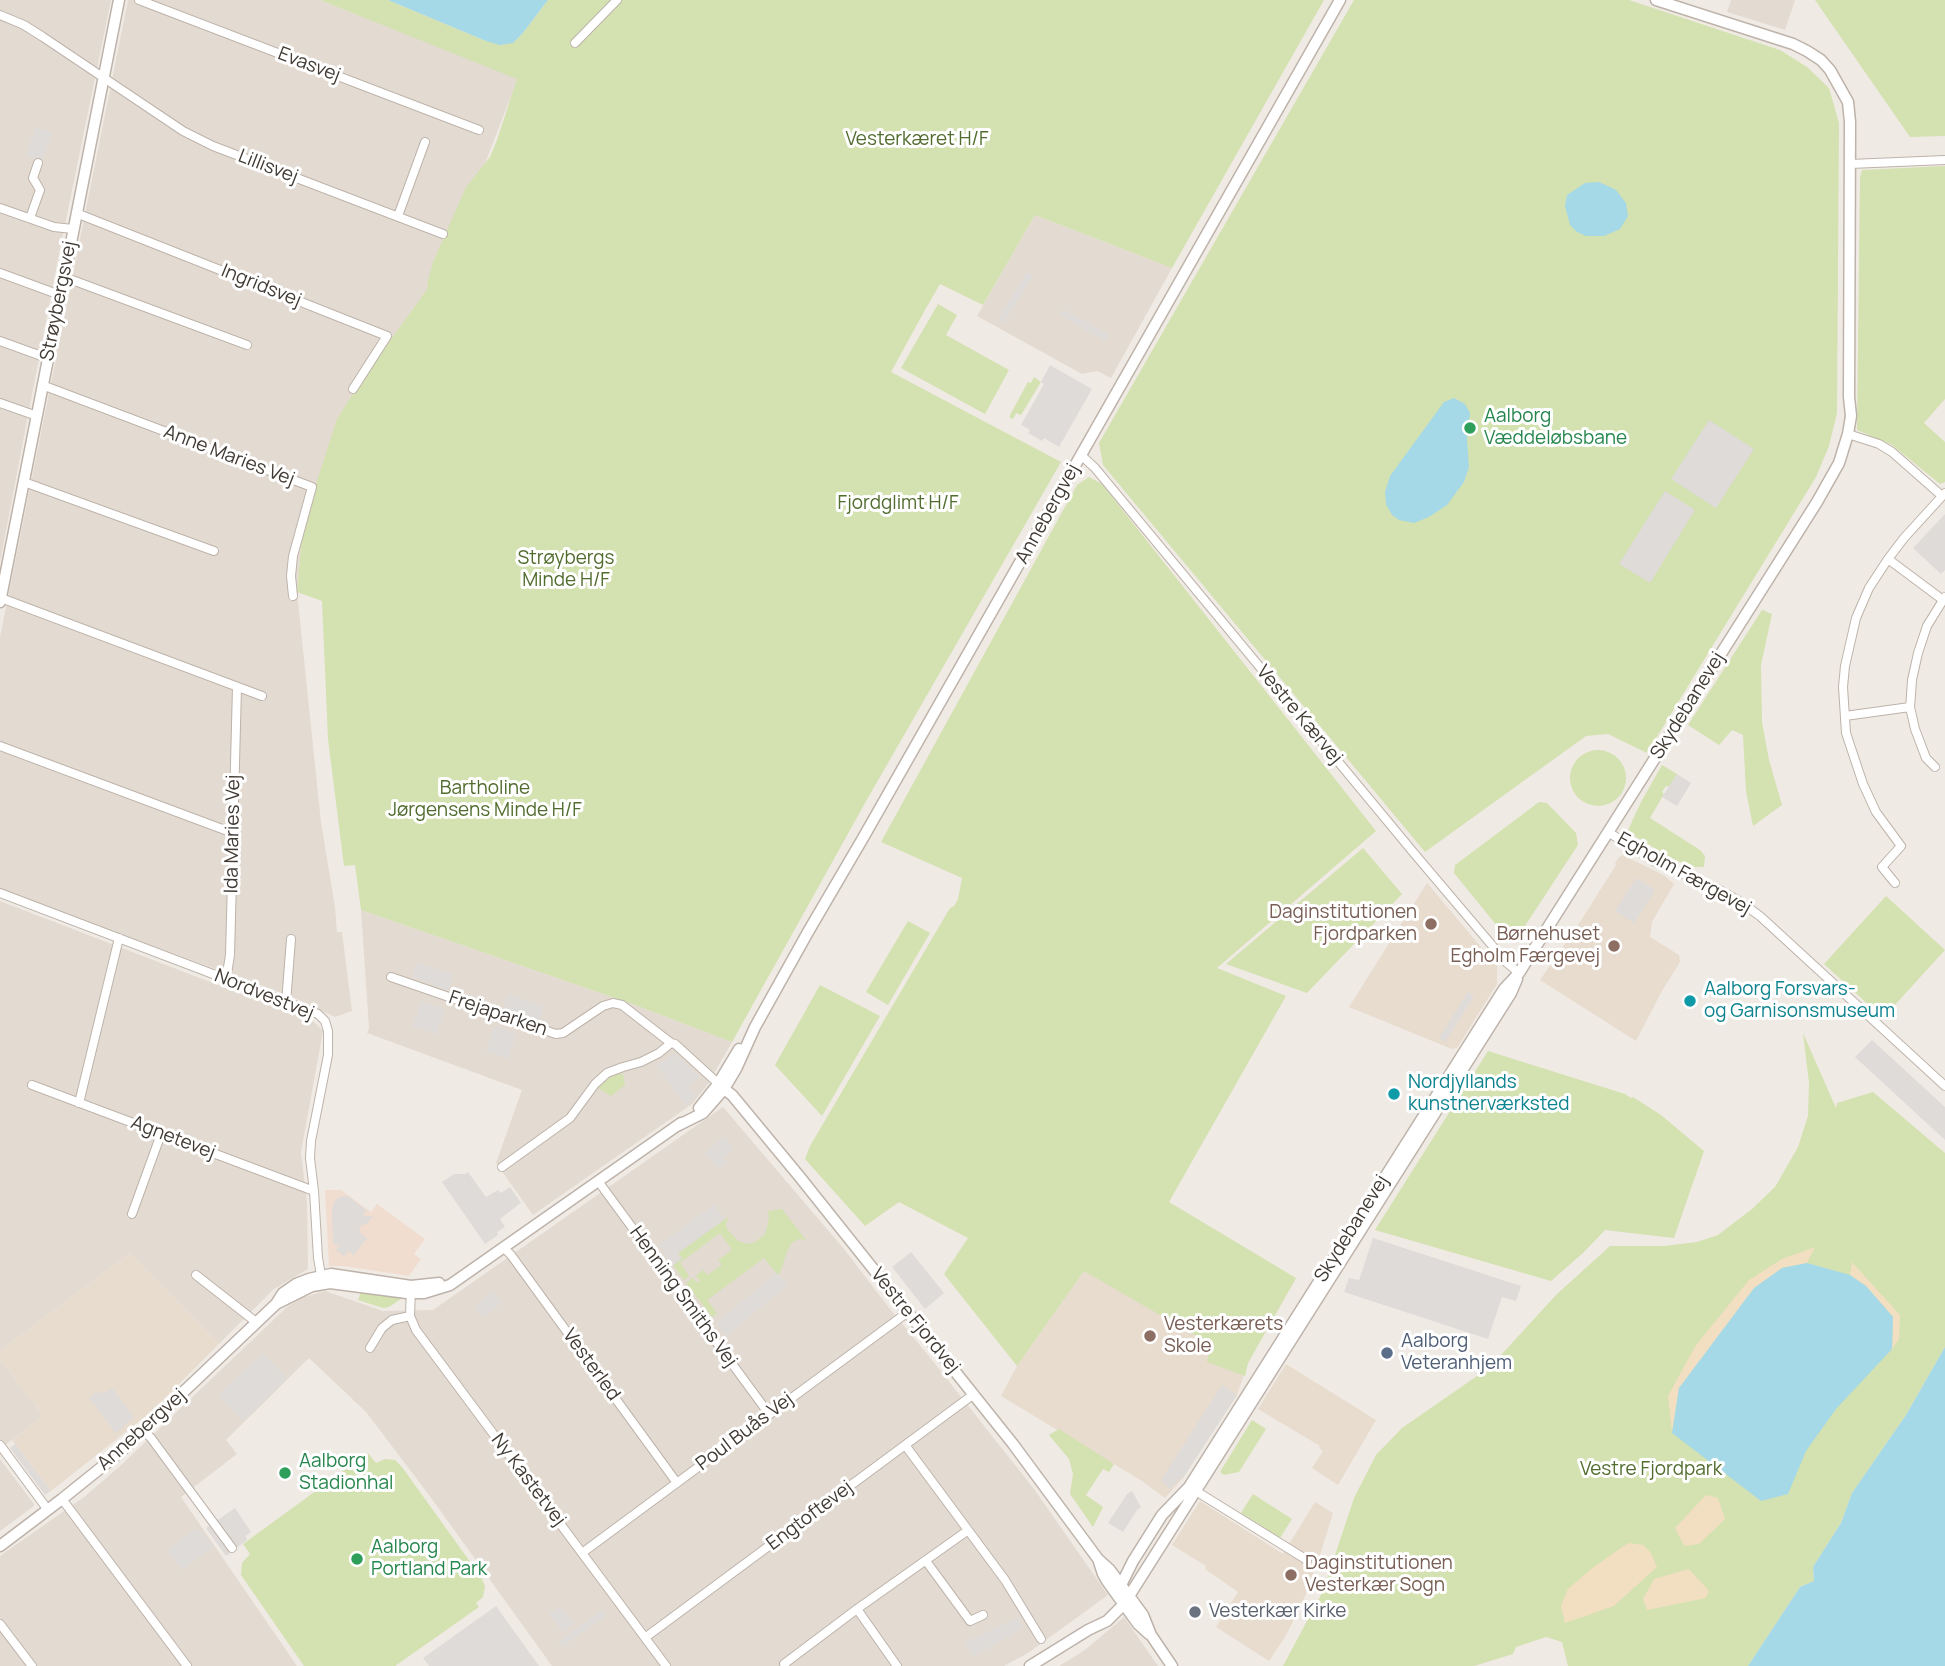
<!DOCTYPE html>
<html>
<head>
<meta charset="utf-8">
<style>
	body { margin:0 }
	canvas { display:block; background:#f0eae4 }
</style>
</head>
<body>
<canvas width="1945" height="1666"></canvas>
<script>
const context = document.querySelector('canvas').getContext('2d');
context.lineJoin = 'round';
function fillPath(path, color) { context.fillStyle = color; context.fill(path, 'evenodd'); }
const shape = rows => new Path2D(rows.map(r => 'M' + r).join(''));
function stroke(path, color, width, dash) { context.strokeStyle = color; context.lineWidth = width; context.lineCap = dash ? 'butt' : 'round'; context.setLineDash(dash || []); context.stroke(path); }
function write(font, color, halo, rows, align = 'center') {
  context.font = font + ' Manrope,sans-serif'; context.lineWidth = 6; context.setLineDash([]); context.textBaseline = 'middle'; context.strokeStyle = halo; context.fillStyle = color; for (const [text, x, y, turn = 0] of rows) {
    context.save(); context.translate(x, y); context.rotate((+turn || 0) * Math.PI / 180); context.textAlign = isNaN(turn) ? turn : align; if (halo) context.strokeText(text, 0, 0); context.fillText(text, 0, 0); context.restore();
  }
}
fillPath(shape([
	[0,0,111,0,57,264,0,562],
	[128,0,320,0,518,78,476,187,432,287,303,524,297,592,321,822,335,907,337,932,342,932,352,1011,335,1017,297,999,0,889,0,637],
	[1731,0,1795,0,1785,30,1727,12],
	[1035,215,1172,268,1111,378,1097,371,1082,374,977,316],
	[0,901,314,1022,323,1031,301,1152,307,1202,308,1269,274,1289,219,1344,130,1253,0,1351],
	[361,910,635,1005,732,1042,708,1084,692,1104,533,1215,496,1163,522,1090,367,1033,369,1028],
	[723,1107,844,1249,890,1309,928,1355,1034,1489,1108,1595,1028,1653,1004,1666,552,1666,429,1495,366,1412,309,1358,226,1440,237,1454,181,1497,297,1666,0,1666,0,1556,84,1497,119,1467,287,1307,301,1298,325,1291,383,1311,433,1310],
	[0,1359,43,1416,0,1449],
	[0,1459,34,1504,34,1506,0,1531],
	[1124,1617,1158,1666,1059,1666,1085,1650]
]), '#e3dbd2');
fillPath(shape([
	[325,1190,341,1190,371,1212,377,1204,425,1239,414,1254,421,1259,409,1276,343,1266,329,1266]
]), '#f1ddd0');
fillPath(shape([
	[1623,855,1665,876,1674,884,1652,922,1650,937,1679,955,1680,962,1662,991,1636,1041,1540,980,1580,922,1616,865,1615,863,1619,857],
	[1427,883,1497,966,1497,984,1457,1048,1452,1049,1349,1007],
	[130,1253,219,1344,151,1412,51,1491,12,1440,43,1416,0,1359,0,1351],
	[1084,1271,1296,1278,1248,1363,1237,1395,1183,1478,1165,1498,1142,1481,1001,1396,1017,1366],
	[1286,1364,1376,1420,1338,1485,1312,1468,1323,1451,1319,1448,1320,1446,1258,1409],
	[1200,1501,1283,1554,1315,1502,1333,1513,1319,1558,1302,1604,1285,1637,1269,1661,1216,1627,1238,1592,1205,1569,1206,1566,1172,1545]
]), '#e8dccf');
fillPath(shape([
	[320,0,388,0,486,41,513,43,522,34,548,0,1324,0,1172,268,1035,215,983,305,940,284,925,310,891,372,1061,462,869,796,732,1042,635,1005,361,910,355,865,344,866,328,739,322,601,297,592,303,524,337,419,361,381,428,288,427,284,433,262,466,187,490,157,497,140,517,79],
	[1354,0,1629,0,1780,50,1807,67,1829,88,1839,123,1837,413,1829,446,1816,477,1647,753,1608,734,1586,736,1425,852,1103,465,1099,443],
	[1815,0,1945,0,1945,136,1910,137],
	[1945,166,1945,399,1924,423,1945,442,1945,482,1940,484,1892,445,1857,430,1860,177,1862,170],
	[938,304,957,315,946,335,1009,370,985,414,901,368],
	[1034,377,1041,382,1021,415,1016,413,1013,419,1009,417,1028,382,1031,383],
	[1089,477,1102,484,1376,831,1217,968,1286,996,1169,1202,1296,1278,1248,1363,1245,1376,1207,1362,1210,1344,1084,1271,1017,1366,944,1274,968,1238,899,1202,865,1226,805,1159,810,1146,950,908,954,906,958,899,962,878,881,842,1077,485],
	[1762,610,1772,614,1761,665,1762,722,1769,760,1782,805,1753,826,1746,791,1743,735,1732,730,1719,745,1688,725],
	'1570 778a28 28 0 1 1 56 0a28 28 0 1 1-56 0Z',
	[1662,765,1677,774,1669,787,1666,786,1662,792,1664,794,1650,818,1700,850,1705,856,1704,867,1693,867,1675,860,1629,833,1628,830,1641,802],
	[1539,802,1547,803,1576,833,1578,845,1519,935,1506,937,1454,873,1455,865],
	[1363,848,1402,894,1307,993,1226,964],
	[1886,896,1945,950,1883,1018,1824,964],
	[908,921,930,933,888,1005,866,992],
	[820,985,880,1016,822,1116,775,1065],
	[1803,1033,1836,1108,1837,1103,1873,1092,1945,1153,1945,1347,1906,1415,1852,1493,1841,1523,1813,1567,1814,1581,1800,1587,1748,1666,1568,1666,1562,1642,1546,1637,1516,1647,1513,1654,1474,1666,1283,1666,1323,1591,1354,1498,1376,1455,1402,1428,1490,1367,1556,1295,1610,1246,1664,1246,1697,1242,1718,1235,1752,1209,1775,1187,1798,1147,1808,1116,1809,1083],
	[1488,1051,1625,1094,1631,1098,1633,1097,1661,1115,1704,1151,1674,1238,1605,1230,1583,1253,1551,1281,1375,1230],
	[619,1074,623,1074,625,1085,611,1096,598,1088,609,1078],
	[782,1209,806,1240,799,1239,792,1243,788,1249,780,1273,778,1275,764,1258,707,1300,717,1313,712,1317,686,1283,693,1278,697,1283,700,1281,696,1276,703,1270,707,1275,722,1265,718,1260,732,1250,730,1247,720,1233,680,1263,689,1276,684,1280,673,1265,682,1259,678,1253,728,1217,726,1225,727,1229,738,1241,749,1244,755,1242,764,1235,767,1228,769,1217,768,1211],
	[361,1292,401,1298,401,1299,389,1307,383,1308,358,1300],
	[1252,1420,1266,1429,1239,1472,1224,1475,1220,1472],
	[1059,1429,1114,1464,1109,1472,1103,1469,1086,1495,1103,1507,1093,1527,1070,1494,1073,1474,1069,1459,1049,1435],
	[368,1453,376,1463,385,1459,395,1460,402,1467,481,1577,485,1586,483,1597,476,1603,479,1607,395,1666,304,1666,241,1575,242,1563,250,1554,243,1544],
	[1253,1494,1292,1519,1280,1538,1241,1513]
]), '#d4e1b0');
fillPath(shape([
	[1815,1247,1807,1263,1782,1268,1679,1388,1672,1433,1668,1396,1696,1345,1749,1280,1782,1259],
	[1852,1262,1900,1315,1899,1339,1892,1349,1893,1317,1866,1286,1850,1275],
	[1706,1495,1718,1498,1725,1519,1699,1544,1684,1546,1675,1528],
	[1628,1543,1643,1545,1651,1553,1657,1567,1614,1606,1565,1623,1561,1606,1568,1589,1591,1569],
	[1689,1569,1709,1591,1706,1598,1647,1610,1643,1599,1654,1579]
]), '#f2dfc2');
fillPath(shape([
	[36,127,52,133,42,161,26,155],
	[1027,272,1033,275,1004,323,998,320],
	[1063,309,1109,335,1105,341,1060,315],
	[1050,365,1092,389,1059,447,1044,438,1042,441,1028,433,1030,430,1021,425,1044,384,1041,382],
	[1709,420,1754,449,1716,508,1671,479],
	[1665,491,1695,510,1650,583,1619,564],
	[1945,514,1945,570,1941,574,1913,548],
	[1677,774,1691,783,1677,806,1662,797],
	[1636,878,1655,890,1634,923,1615,911],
	[417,962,454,975,448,990,412,977],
	[1468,992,1474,996,1445,1042,1439,1038],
	[508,994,544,1007,539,1021,503,1009],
	[422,1001,445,1009,436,1034,413,1026],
	[494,1026,516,1034,508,1059,486,1051],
	[1872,1040,1945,1107,1945,1140,1855,1057],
	[674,1053,700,1077,688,1086,696,1096,685,1105,657,1066],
	[724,1137,734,1149,723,1158,727,1163,719,1169,705,1153],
	[468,1172,486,1197,498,1190,501,1193,510,1187,521,1203,500,1219,505,1227,497,1232,498,1235,485,1244,442,1182,454,1174,465,1174],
	[343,1196,349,1197,366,1210,363,1216,373,1216,367,1224,361,1225,359,1232,367,1238,354,1255,348,1251,344,1256,336,1250,340,1245,333,1244,332,1208,336,1199],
	[714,1205,725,1219,678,1253,682,1259,673,1265,659,1245],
	[1373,1238,1521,1286,1516,1301,1502,1297,1488,1339,1344,1292,1349,1278,1359,1280],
	[911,1252,944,1293,925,1309,892,1267],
	[776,1273,787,1285,726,1336,716,1324],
	[492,1291,502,1302,484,1318,474,1307],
	[263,1353,287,1378,243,1421,218,1395],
	[1222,1385,1237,1395,1183,1478,1181,1477,1170,1489,1161,1480],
	[112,1388,134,1417,116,1433,89,1398,96,1393,106,1392],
	[15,1444,51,1491,45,1495,10,1448],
	[1132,1491,1141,1507,1137,1510,1123,1532,1108,1523,1127,1494],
	[235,1508,251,1532,246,1536,247,1540,226,1556,206,1528],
	[195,1530,201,1530,213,1547,182,1570,167,1550],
	[496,1606,539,1666,429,1666,423,1658],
	[560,1606,574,1624,563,1632,549,1614],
	[602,1610,606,1616,562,1647,558,1642],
	[1018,1617,1023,1628,973,1657,965,1643]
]), '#dedbd9');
fillPath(shape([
	[388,0,548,0,522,34,513,43,500,45,486,41],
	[1599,182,1616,190,1626,203,1628,216,1620,229,1604,236,1586,236,1577,232,1570,225,1565,206,1567,195,1585,183],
	[1454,398,1465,404,1470,413,1467,439,1469,467,1464,482,1447,505,1429,517,1414,523,1399,520,1392,515,1386,504,1385,492,1390,476,1444,402],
	[1807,1263,1850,1275,1866,1286,1893,1317,1892,1349,1836,1409,1806,1451,1788,1494,1761,1501,1672,1433,1679,1388,1754,1288,1782,1268],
	[1945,1347,1945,1666,1748,1666,1800,1587,1814,1581,1813,1567,1841,1523,1852,1493,1906,1415]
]), '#a5d9e8');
const minor = shape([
	[139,0,479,130],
	[0,15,24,25,43,37,183,131,213,146,443,234],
	[575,43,617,0],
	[1850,164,1945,160],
	[0,208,54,227,73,229],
	[76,213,387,336,353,389],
	[398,216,425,142],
	[30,218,40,190,33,178,38,163],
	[0,273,60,295],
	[64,277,247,345],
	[0,341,47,358],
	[42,385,312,487,293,556,291,576,293,596],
	[0,403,37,416],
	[1848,434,1879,444,1892,452,1942,496],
	[1081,455,1095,468,1413,852,1507,963,1519,973],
	[24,482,214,551],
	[1888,559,1943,600],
	[1,598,262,696],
	[1845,716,1910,707],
	[0,746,233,833],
	[1935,767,1926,758,1915,729,1910,707,1911,695,1912,680,1918,653,1927,626,1945,597],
	[1608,832,1657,863,1718,889,1741,902,1761,917,1945,1086],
	[1895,883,1882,867,1901,846,1876,812,1863,784,1846,733,1843,687,1845,666,1856,618,1869,588,1888,559,1904,538,1945,493],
	[0,893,318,1014,325,1021,328,1031,328,1055,311,1141,310,1158,314,1191,318,1258,321,1275],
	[391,977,556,1034,563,1033,603,1006,613,1003,622,1005,671,1043,675,1044,721,1086],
	[226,980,230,955,237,687],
	[286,1003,291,939],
	[32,1085,314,1191],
	[79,1103,119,938],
	[502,1167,570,1118,595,1084,607,1073,623,1067,641,1062,659,1053,671,1043],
	[598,1181,769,1414],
	[132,1214,161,1134],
	[503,1247,511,1255,677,1483],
	[196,1275,256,1322],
	[411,1288,410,1316,416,1330,666,1666],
	[370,1348,382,1328,392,1320,410,1316],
	[144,1431,151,1438,232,1548],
	[0,1445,48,1510],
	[905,1445,1005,1580,1041,1639],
	[1191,1488,1307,1560],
	[62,1499,187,1666],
	[582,1553,908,1312],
	[926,1561,970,1621,983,1615],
	[857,1609,897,1666],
	[0,1624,32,1666],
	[646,1637,974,1394],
	[785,1666,784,1664,857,1609,967,1531]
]);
const tertiary = shape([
	[0,602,119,0],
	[724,1089,732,1095,799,1176,1013,1444,1098,1559,1110,1570,1143,1615,1151,1635,1172,1666],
	[699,1108,718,1084,739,1049],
	[677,1126,703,1113,724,1089,736,1069,755,1027,808,932,863,838,1340,0],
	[276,1304,312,1286,330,1283,407,1293,424,1293,450,1285,681,1123],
	[0,1546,62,1499,118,1454,276,1304,283,1293,296,1284,309,1279,331,1274,411,1286,439,1283],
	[1099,1562,1103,1574,1107,1581,1138,1624,1149,1634],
	[1119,1597,1121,1585,1133,1561,1162,1515,1189,1487,1504,989,1519,973,1817,502,1839,463,1848,434,1851,416,1849,397,1850,122,1848,102,1830,70,1821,60,1807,51,1793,44,1656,0],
	[1030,1666,1088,1630,1107,1621,1124,1604,1511,993,1517,979]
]);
stroke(minor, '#bdb3aa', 10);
stroke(tertiary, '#bdb3aa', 13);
stroke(minor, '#fff', 8);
stroke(tertiary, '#fff', 10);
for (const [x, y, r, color] of [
	[1470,428,7,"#2e9e5b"],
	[1431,924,7,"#8d6e63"],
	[1614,946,7,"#8d6e63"],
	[1690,1001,7,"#0f9aa8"],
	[1394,1094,7,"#0f9aa8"],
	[1150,1336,7,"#8d6e63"],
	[1387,1353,7,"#5c6f8a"],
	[285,1473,7,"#2e9e5b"],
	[357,1559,7,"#2e9e5b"],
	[1291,1575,7,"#8d6e63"],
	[1195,1612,7,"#6b7280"]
]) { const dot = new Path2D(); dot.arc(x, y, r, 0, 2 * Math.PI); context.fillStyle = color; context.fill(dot); stroke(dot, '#fff', 2.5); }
write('19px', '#413a34', '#fff', [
	["Evasvej",309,65,21],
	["Lillisvej",268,167,21],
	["Ingridsvej",261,286,22],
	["Strøybergsvej",59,301,-79],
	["Anne Maries Vej",229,456,21],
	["Annebergvej",1048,514,-61],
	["Skydebanevej",1688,706,-58],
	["Vestre Kærvej",1299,715,50],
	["Ida Maries Vej",233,834,-89],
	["Egholm Færgevej",1684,874,29],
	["Nordvestvej",264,995,22],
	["Frejaparken",498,1014,19],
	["Agnetevej",173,1138,21],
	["Skydebanevej",1352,1229,-58],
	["Henning Smiths Vej",683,1297,54],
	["Vestre Fjordvej",915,1321,51],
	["Vesterled",591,1365,54],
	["Annebergvej",142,1430,-42],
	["Poul Buås Vej",745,1432,-37],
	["Ny Kastetvej",528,1480,53],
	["Engtoftevej",810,1516,-37]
]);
write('19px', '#516c2e', '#fff', [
	["Vesterkæret H/F",917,140],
	["Fjordglimt H/F",898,504],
	["Strøybergs",566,559],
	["Minde H/F",566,581],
	["Bartholine",485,789],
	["Jørgensens Minde H/F",485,811],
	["Vestre Fjordpark",1651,1470]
]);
write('19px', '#27864d', '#fff', [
	["Aalborg",1484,417],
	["Væddeløbsbane",1484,439],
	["Aalborg",299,1462],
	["Stadionhal",299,1484],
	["Aalborg",371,1548],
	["Portland Park",371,1570]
], 'left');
write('19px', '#785e54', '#fff', [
	["Daginstitutionen",1417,913],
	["Fjordparken",1417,935],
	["Børnehuset",1600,935],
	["Egholm Færgevej",1600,957],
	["Vesterkærets",1164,1325,"left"],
	["Skole",1164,1347,"left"],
	["Daginstitutionen",1305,1564,"left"],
	["Vesterkær Sogn",1305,1586,"left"]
], 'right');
write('19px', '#0d838f', '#fff', [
	["Aalborg Forsvars-",1704,990],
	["og Garnisonsmuseum",1704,1012],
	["Nordjyllands",1408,1083],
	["kunstnerværksted",1408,1105]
], 'left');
write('19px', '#4e5e75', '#fff', [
	["Aalborg",1401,1342],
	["Veteranhjem",1401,1364]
], 'left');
write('19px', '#5b616d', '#fff', [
	["Vesterkær Kirke",1209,1612]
], 'left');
</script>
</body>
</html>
